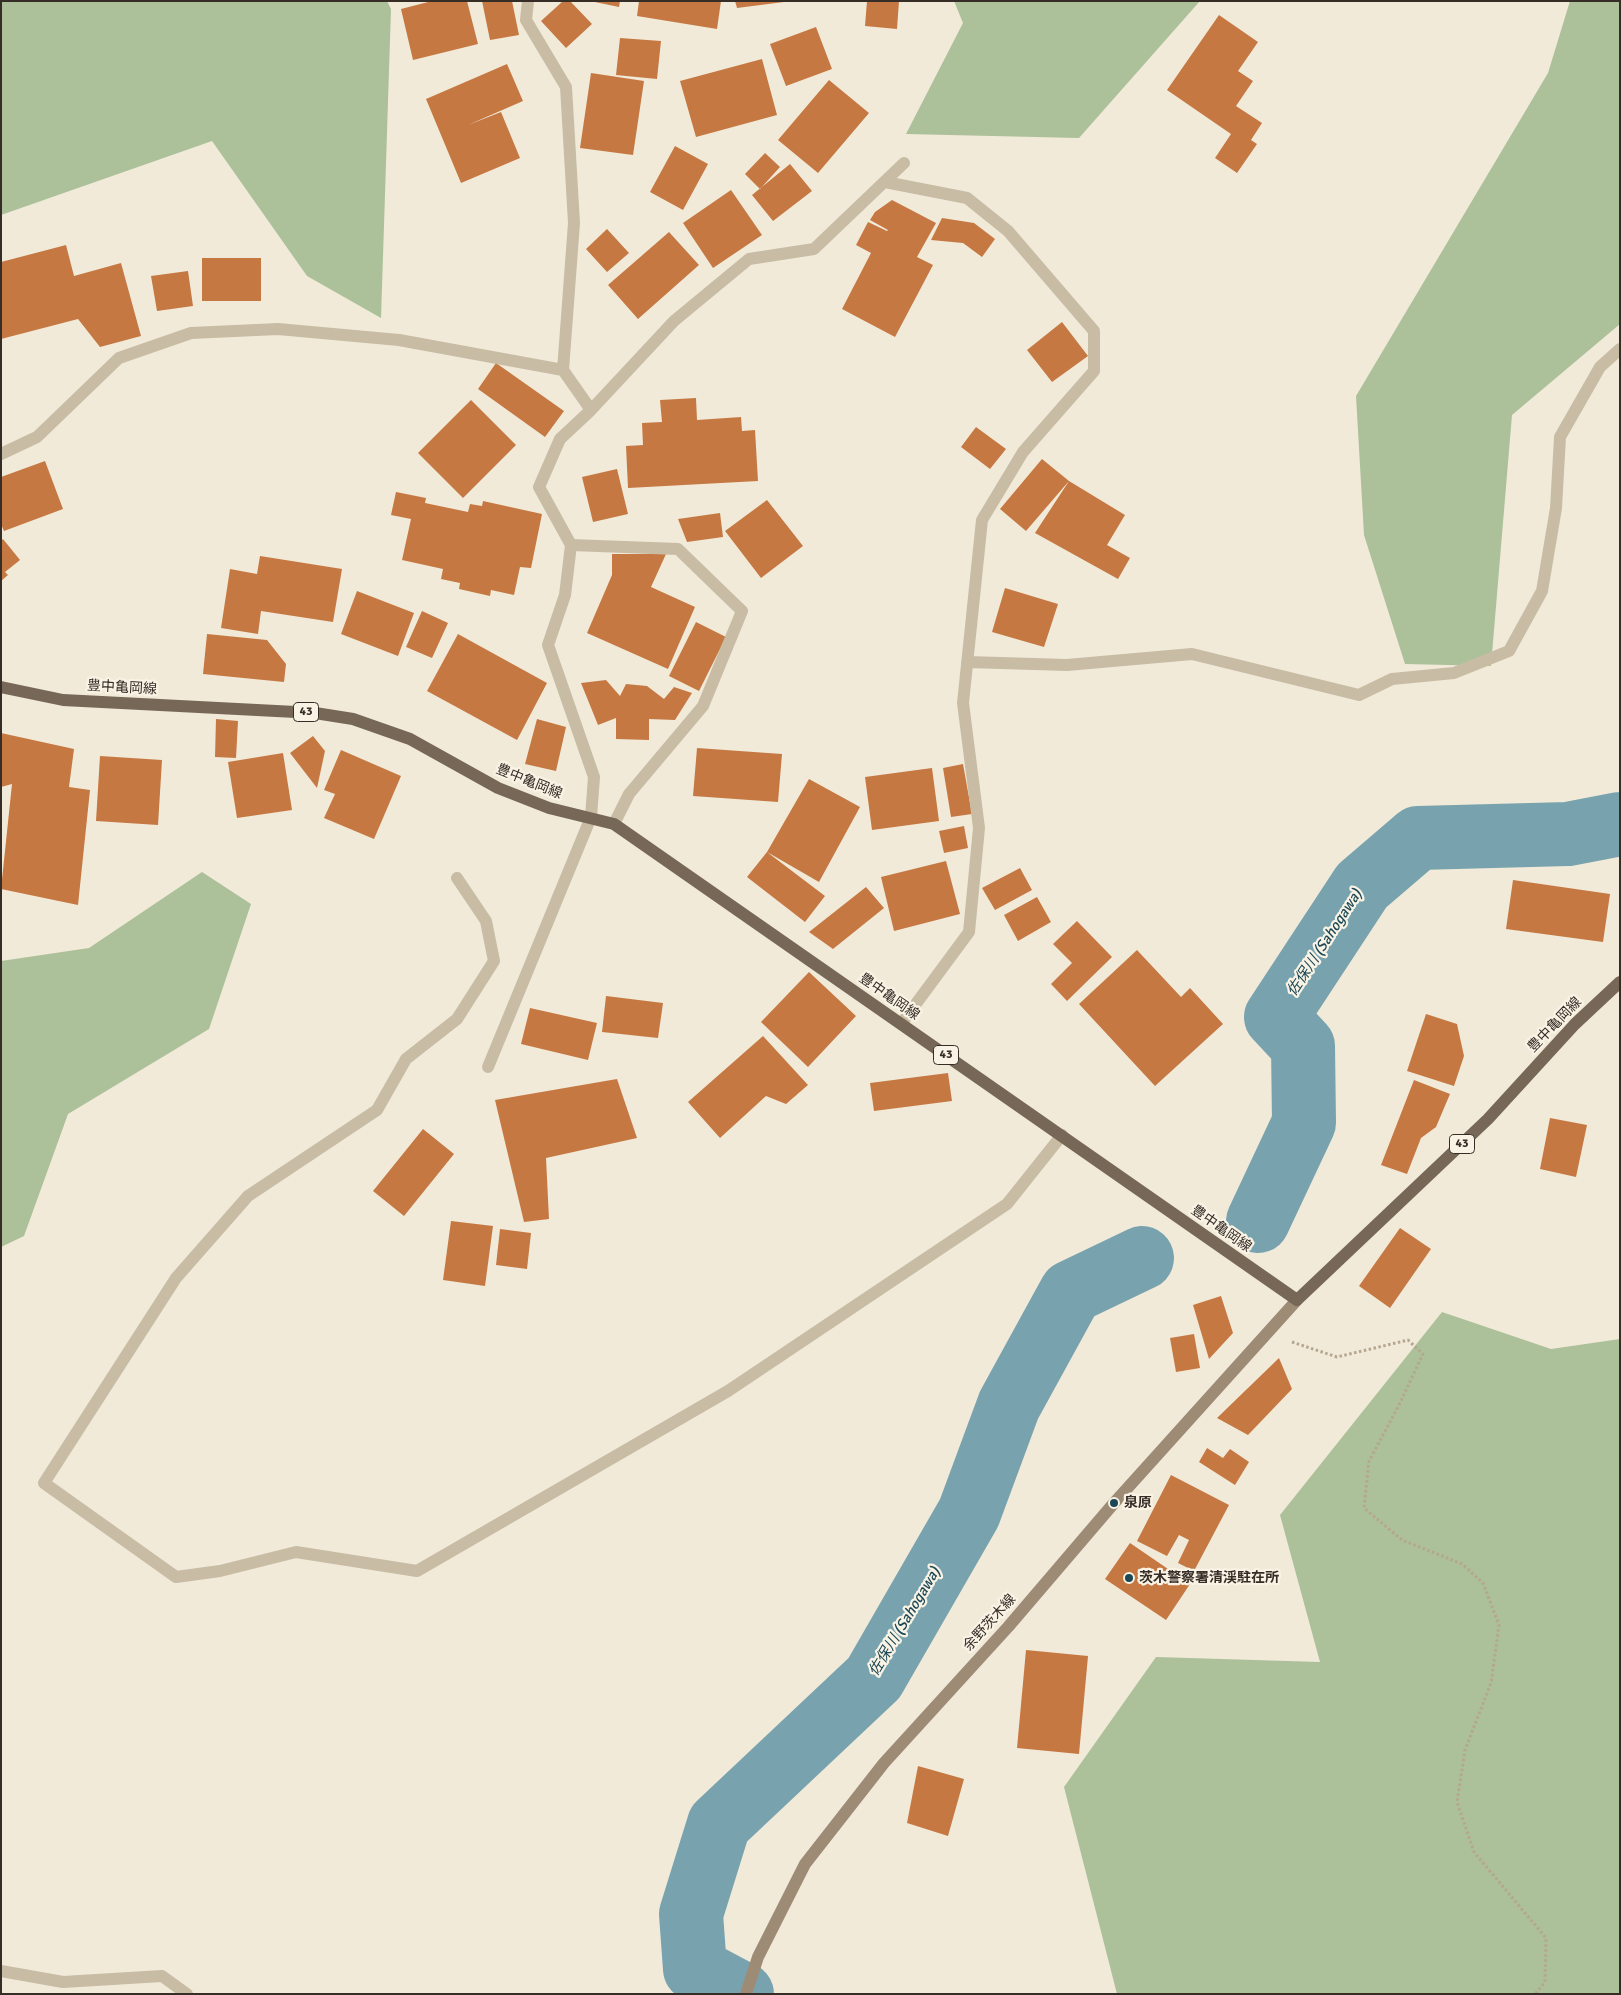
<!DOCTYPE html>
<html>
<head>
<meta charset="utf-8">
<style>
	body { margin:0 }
	#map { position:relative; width:1621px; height:1995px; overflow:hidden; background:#f1ead9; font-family:Signika,sans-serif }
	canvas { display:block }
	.frame { position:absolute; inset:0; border:2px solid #352d26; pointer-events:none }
</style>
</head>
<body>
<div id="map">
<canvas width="1621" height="1995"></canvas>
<div class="frame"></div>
</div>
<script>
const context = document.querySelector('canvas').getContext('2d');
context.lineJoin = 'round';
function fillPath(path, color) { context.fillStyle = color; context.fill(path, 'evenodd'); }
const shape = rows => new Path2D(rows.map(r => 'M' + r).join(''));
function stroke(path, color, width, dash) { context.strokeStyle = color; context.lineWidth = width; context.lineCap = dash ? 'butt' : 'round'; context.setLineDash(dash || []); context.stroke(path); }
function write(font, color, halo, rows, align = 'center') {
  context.font = font + ' Signika,"Noto Sans JP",sans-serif'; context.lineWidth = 4.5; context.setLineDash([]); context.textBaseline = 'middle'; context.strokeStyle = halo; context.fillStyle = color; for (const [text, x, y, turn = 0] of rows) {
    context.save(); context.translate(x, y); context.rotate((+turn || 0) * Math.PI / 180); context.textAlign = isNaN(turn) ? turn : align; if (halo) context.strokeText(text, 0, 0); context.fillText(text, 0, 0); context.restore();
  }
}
fillPath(shape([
	[1,1,387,1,391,9,381,318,307,276,212,141,1,215],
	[954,1,1200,1,1079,138,906,134,963,23],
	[1570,1,1620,1,1620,324,1512,415,1491,666,1405,664,1364,535,1356,396,1548,73],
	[202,872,251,904,209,1029,68,1114,24,1236,1,1247,1,961,89,948],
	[1442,1312,1551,1349,1620,1339,1620,1994,1117,1994,1064,1787,1156,1657,1320,1662,1280,1515]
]), '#acc099');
stroke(shape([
	[1258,1221,1304,1123,1303,1046,1276,1017,1362,886,1418,838,1568,834,1620,824],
	[742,1994,695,1969,691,1914,719,1824,874,1678,969,1513,1009,1405,1071,1292,1142,1258]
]), '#78a3ae', 64);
fillPath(shape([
	[432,1,467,1,478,44,413,60,401,9],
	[482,1,512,1,519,35,490,40],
	[563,1,570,1,592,24,566,48,541,21],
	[590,1,620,1,619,7],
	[639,1,721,1,717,29,637,16],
	[735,1,784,1,784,2,737,8],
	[867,1,899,1,897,29,865,26],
	[1219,15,1258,42,1238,71,1253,81,1236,106,1262,123,1251,140,1257,144,1237,173,1215,158,1231,134,1167,90],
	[816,27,832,69,786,86,770,44],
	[620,38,661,41,657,79,616,75],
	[762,59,777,115,696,137,680,81],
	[507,64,523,101,468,125,501,112,520,158,461,183,426,99],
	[591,73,644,81,633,155,580,148],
	[829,80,869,113,818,173,778,140],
	[675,146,708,164,683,210,650,192],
	[765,153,780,167,760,189,745,174],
	[790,164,812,191,773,221,752,195],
	[731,190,762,235,713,268,683,223],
	[892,200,936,223,917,257,933,265,895,337,842,309,871,253,856,245,868,222,887,231,888,230,870,220,875,212],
	[942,218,974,223,995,239,982,257,963,243,931,240],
	[607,229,629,253,607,272,586,249],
	[669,232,699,265,638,319,608,285],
	[66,245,74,276,121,263,141,336,100,347,78,319,1,339,1,262],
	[202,258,261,258,261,301,202,301],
	[188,271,193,306,157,311,151,276],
	[1062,322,1088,356,1052,382,1027,350],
	[496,363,564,411,545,437,478,389],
	[696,398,697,420,741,417,742,431,755,430,758,481,628,488,626,446,643,445,642,423,662,422,660,400],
	[471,400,516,445,463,498,418,453],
	[976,427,1006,449,990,469,961,447],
	[1042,459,1069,481,1026,531,1000,509],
	[45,461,63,509,4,531,1,524,1,477],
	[617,469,628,514,593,522,582,477],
	[1069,481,1125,515,1107,545,1130,558,1118,579,1035,533],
	[396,492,426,498,425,503,468,512,470,504,482,506,483,501,542,514,531,568,520,567,514,595,491,590,490,596,459,589,460,583,441,579,443,569,402,560,411,519,391,515],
	[767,500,803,546,761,578,725,531],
	[720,513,723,537,687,542,678,519],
	[3,539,20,560,5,572,8,575,1,581,1,541],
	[612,554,666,554,651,587,695,607,668,669,587,633,612,575],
	[260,556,342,569,333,622,261,611,258,634,221,628,230,569,257,574],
	[1005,588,1058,604,1044,647,992,632],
	[357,591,414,613,398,656,341,634],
	[422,611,448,623,432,658,406,647],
	[696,622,726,637,699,691,669,676],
	[207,634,267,640,286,664,284,682,203,674],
	[458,634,547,683,517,740,427,691],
	[606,680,620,696,626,684,647,686,664,699,674,687,692,693,675,720,649,719,649,740,616,739,616,718,598,725,581,683],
	[216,719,238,721,236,758,215,757],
	[537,719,566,727,556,771,525,764],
	[1,733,74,749,69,787,90,790,78,905,1,889,12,784,1,787],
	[313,736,325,751,317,788,290,753],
	[697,748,782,754,778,802,693,796],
	[341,750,401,776,374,839,324,818,335,794,324,790],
	[283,753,292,810,237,818,228,762],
	[100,756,162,760,158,825,96,821],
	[963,764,972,814,951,817,943,768],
	[932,768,939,821,872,830,865,777],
	[809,779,860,807,819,882,767,852],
	[964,826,968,848,944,853,939,831],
	[767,852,825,896,805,922,747,877],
	[946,861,960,914,894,931,881,877],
	[1020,868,1032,890,995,910,982,888],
	[1513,880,1610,894,1603,942,1506,929],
	[866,887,884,908,833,949,809,932],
	[1037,897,1051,922,1018,941,1004,915],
	[1077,921,1112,957,1067,1001,1051,984,1072,963,1053,944],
	[1137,950,1181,997,1190,988,1223,1024,1155,1086,1079,1004],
	[809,972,856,1016,808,1067,761,1022],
	[606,996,663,1003,658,1038,602,1032],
	[530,1008,597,1023,588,1060,521,1044],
	[1426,1014,1457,1024,1464,1056,1454,1086,1407,1071],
	[763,1036,808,1085,786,1104,766,1096,720,1138,688,1102],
	[948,1073,952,1101,874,1111,870,1083],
	[617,1079,637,1138,546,1158,549,1219,524,1222,495,1100],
	[1414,1080,1450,1094,1436,1127,1421,1138,1407,1174,1381,1165],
	[1550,1118,1587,1125,1576,1177,1540,1169],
	[423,1129,454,1154,404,1216,373,1191],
	[451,1221,493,1226,485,1286,443,1280],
	[1400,1228,1431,1249,1390,1308,1359,1286],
	[500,1229,531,1233,527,1269,496,1265],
	[1221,1296,1233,1333,1209,1359,1193,1305],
	[1194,1334,1200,1368,1176,1372,1170,1338],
	[1279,1358,1292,1389,1248,1435,1217,1418],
	[1207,1448,1223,1458,1230,1449,1249,1462,1235,1485,1199,1462],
	[1171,1475,1229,1505,1194,1571,1178,1563,1189,1540,1179,1535,1167,1556,1137,1541],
	[1130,1543,1190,1584,1166,1620,1105,1579],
	[1026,1650,1088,1656,1079,1754,1017,1748],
	[918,1766,964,1779,948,1836,907,1823]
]), '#c67842');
stroke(shape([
	[1292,1342,1337,1357,1408,1340,1423,1354,1398,1407,1369,1461,1364,1508,1402,1540,1462,1564,1483,1583,1499,1625,1491,1683,1465,1750,1457,1802,1474,1852,1546,1938,1545,1982,1535,1994]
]), '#b5a68f', 3, [2.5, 2.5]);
stroke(shape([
	[571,545,678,549,742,611,703,706,629,794,614,824],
	[488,1067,591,817]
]), '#c9bca5', 12);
stroke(shape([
	[528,1,526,20,566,87,574,223,563,370,591,410,560,439,539,487,571,545,565,595,548,645,594,777,591,817],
	[885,182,967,198,1008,231,1094,331,1094,371,1023,452,982,520,963,703,979,828,969,932,901,1024],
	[591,410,674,321,749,259,814,249,904,163],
	[1,454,37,437,119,358,191,333,278,329,399,340,563,370],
	[967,662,1067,665,1192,654,1359,695,1392,679,1454,673,1509,651,1542,591,1556,508,1560,437,1600,367,1620,349],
	[457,878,486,921,494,961,457,1019,406,1059,377,1110,248,1196,176,1278,44,1483,176,1577,220,1571,296,1552,417,1571,728,1391,1007,1204,1062,1135],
	[1,1971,63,1982,162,1976,187,1994]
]), '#c9bca5', 12);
stroke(shape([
	[746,1994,758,1957,805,1864,884,1763,1008,1627,1114,1503,1297,1300]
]), '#9d8b76', 12);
stroke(shape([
	[1,687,63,700,315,713,353,719,410,739,498,788,549,808,614,824,1297,1300,1488,1119,1575,1024,1620,982]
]), '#776757', 12);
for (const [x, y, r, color] of [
	[1114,1503,5,"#1c4856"],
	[1129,1578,5,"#1c4856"]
]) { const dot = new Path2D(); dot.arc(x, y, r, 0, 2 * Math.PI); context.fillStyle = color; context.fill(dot); stroke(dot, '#f9f3e5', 2); }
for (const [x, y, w] of [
	[306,712,25],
	[946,1055,25],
	[1462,1144,25]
]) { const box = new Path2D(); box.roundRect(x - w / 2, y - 9.5, w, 19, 4); context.fillStyle = '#f9f3e5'; context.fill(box); stroke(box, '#352d26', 1); }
write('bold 12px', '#352d26', null, [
	["43",306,712],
	["43",946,1055],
	["43",1462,1144]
]);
write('14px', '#352d26', '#f9f3e5', [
	["豊中亀岡線",122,688,3],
	["豊中亀岡線",529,782,22],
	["豊中亀岡線",889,997,35],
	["豊中亀岡線",1555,1025,-46],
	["豊中亀岡線",1221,1229,35],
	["余野茨木線",990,1623,-48]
]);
write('bold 14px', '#352d26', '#f9f3e5', [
	["泉原",1124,1503],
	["茨木警察署清渓駐在所",1139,1578]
], 'left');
write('italic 15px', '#1c4856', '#f9f3e5', [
	["佐保川 (Sahogawa)",1325,943,-57],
	["佐保川 (Sahogawa)",905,1622,-59]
]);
</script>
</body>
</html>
